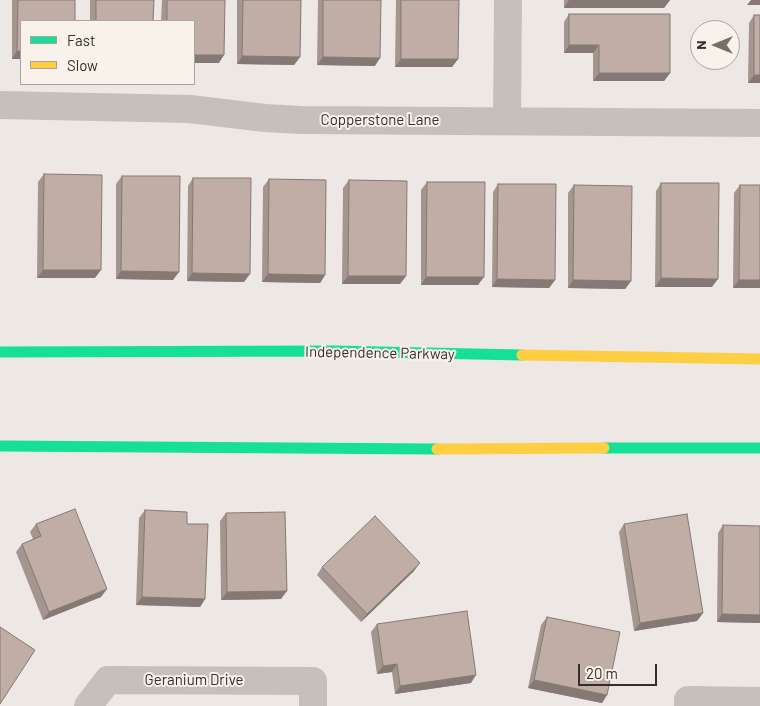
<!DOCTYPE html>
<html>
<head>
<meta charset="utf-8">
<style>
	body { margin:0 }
	#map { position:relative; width:760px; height:706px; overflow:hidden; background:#ede8e3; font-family:Barlow,sans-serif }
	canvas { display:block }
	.legend { position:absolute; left:20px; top:20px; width:175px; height:65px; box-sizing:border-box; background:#f8f2eb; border:1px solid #aaa39e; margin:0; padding:6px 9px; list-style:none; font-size:15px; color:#362d2a }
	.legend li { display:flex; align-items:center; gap:10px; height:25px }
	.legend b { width:25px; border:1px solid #aaa39e }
	.north { position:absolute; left:690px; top:20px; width:50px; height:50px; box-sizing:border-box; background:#f8f2eb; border:1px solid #aaa39e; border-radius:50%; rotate:270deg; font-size:14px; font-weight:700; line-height:20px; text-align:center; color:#362d2a }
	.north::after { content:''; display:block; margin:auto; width:18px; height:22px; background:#766e6b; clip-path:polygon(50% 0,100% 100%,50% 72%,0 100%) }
	.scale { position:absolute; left:578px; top:664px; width:79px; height:22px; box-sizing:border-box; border:2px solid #362d2a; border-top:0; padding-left:6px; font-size:15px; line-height:18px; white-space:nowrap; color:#362d2a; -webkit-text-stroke:4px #f8f2eb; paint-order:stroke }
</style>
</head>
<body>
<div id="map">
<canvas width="760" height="706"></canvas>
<ul class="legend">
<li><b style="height:6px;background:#16e098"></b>Fast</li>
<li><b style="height:6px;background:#ffcf43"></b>Slow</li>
</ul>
<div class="north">N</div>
<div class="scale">20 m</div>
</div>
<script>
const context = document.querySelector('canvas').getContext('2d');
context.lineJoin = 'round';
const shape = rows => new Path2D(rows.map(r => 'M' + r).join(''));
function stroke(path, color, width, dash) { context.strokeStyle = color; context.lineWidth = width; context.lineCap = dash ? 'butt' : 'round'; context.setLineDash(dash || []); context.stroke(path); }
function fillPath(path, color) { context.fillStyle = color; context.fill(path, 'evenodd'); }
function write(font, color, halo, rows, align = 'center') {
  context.font = font + ' Barlow,sans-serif'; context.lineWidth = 4; context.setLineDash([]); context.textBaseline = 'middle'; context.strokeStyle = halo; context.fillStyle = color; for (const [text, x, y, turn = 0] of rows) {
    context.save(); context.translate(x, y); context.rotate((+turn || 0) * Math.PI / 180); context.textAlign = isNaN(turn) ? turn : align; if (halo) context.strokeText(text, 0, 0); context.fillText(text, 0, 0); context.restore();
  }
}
stroke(shape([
	[0,105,190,109,265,118,302,120,760,123],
	[507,121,508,0],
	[88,706,108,680,313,681,313,706],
	[688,706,688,700,760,701]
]), '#c6c0bc', 28);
stroke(shape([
	[0,352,332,351,522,355],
	[0,446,437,449],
	[604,448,760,448]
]), '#16e098', 11);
stroke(shape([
	[522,355,760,359],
	[437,449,604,448]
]), '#ffcf43', 11);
fillPath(shape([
	[12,0,75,0,21,21,21,59,12,59],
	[90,0,154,0,153,21,90,21],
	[162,0,225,0,219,63,194,21,161,21],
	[237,0,301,0,300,57,294,65,237,64],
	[318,0,381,0,375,66,317,65],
	[396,0,459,0,458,59,452,67,395,67],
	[564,0,670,0,664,8,564,8],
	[569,14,670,73,664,81,593,81,593,53,564,53,564,22],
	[754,15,760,83,748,83,749,23],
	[44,174,95,278,37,278,38,182],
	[122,176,173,280,116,279,116,184],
	[193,178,244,282,187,281,188,186],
	[269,179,325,275,320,283,262,282,263,187],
	[349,180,406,276,400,284,342,284,343,188],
	[427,182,478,285,421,285,421,190],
	[661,183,712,287,655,287,656,191],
	[498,184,555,280,549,288,492,287,493,192],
	[574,185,631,281,625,289,568,288,568,193],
	[740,185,760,288,733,288,734,193],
	[145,510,187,524,205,599,200,607,136,605,139,518],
	[226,513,281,599,221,600,220,521],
	[36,524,101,597,43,620,16,552,22,544,33,539,30,532],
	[624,524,703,613,697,621,634,631,619,532],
	[723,525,760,623,717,622,718,533],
	[322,567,414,571,361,622,317,575],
	[547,617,607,695,602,703,528,688,541,625],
	[377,624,471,683,395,694,392,672,377,674,371,632]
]), '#a4958f');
fillPath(shape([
	[569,0,670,0,664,8,564,8],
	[751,0,760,0,760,5,747,5],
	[569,45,599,45,593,53,564,53],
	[17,51,21,51,21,59,12,59],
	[194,55,224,55,219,63,194,63],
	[242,56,300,57,294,65,237,64],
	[323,57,380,58,375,66,317,65],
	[401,59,458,59,452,67,395,67],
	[599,73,670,73,664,81,593,81],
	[754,75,760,75,760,83,748,83],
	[43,270,101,270,95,278,37,278],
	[121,271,179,272,173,280,116,279],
	[192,273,250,274,244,282,187,281],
	[268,274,325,275,320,283,262,282],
	[348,276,406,276,400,284,342,284],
	[426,277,484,277,478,285,421,285],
	[661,278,718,279,712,287,655,287],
	[497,279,555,280,549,288,492,287],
	[573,280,631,281,625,289,568,288],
	[739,280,760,280,760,288,733,288],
	[420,563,414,571,361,622,367,614],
	[107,589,101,597,43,620,49,612],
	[287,591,281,599,221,600,227,592],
	[142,597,205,599,200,607,136,605],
	[703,613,697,621,634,631,640,623],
	[722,614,760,615,760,623,717,622],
	[397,664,392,672,377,674,383,666],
	[476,675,471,683,395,694,400,686],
	[534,680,607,695,602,703,528,688]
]), '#867974');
const building = shape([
	[18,0,75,0,75,21,21,21,21,51,17,51,18,0],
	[96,0,154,0,153,21,96,21,96,0],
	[167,0,225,0,224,55,194,55,194,21,167,21,167,0],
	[243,0,301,0,300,57,242,56,243,0],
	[323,0,381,0,380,58,323,57,323,0],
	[401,0,459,0,458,59,401,59,401,0],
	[569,14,670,14,670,73,599,73,599,45,569,45,569,14],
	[754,15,760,15,760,75,754,75,754,15],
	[44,174,102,175,101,270,43,270,44,174],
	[122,176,180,176,179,272,121,271,122,176],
	[193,178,251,178,250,274,192,273,193,178],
	[269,179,326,180,325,275,268,274,269,179],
	[349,180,407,181,406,276,348,276,349,180],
	[427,182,485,182,484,277,426,277,427,182],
	[661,183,719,183,718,279,661,278,661,183],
	[498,184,556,184,555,280,497,279,498,184],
	[574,185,632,186,631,281,573,280,574,185],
	[740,185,760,185,760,280,739,280,740,185],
	[75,509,107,589,49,612,22,544,41,536,36,524,75,509],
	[145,510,187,512,187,524,208,524,205,599,142,597,145,510],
	[285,512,287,591,227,592,226,513,285,512],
	[687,514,703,613,640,623,624,524,687,514],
	[375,516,420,563,367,614,322,567,375,516],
	[723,525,760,526,760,615,722,614,723,525],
	[467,611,476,675,400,686,397,664,383,666,377,624,467,611],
	[547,617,620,632,607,695,534,680,547,617],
	[0,627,35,650,0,704,0,627]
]);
fillPath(building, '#bfada6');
stroke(building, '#867974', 1);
write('15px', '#362d2a', '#f8f2eb', [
	["Copperstone Lane",380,120],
	["Independence Parkway",380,353,1],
	["Geranium Drive",194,680]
]);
</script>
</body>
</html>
